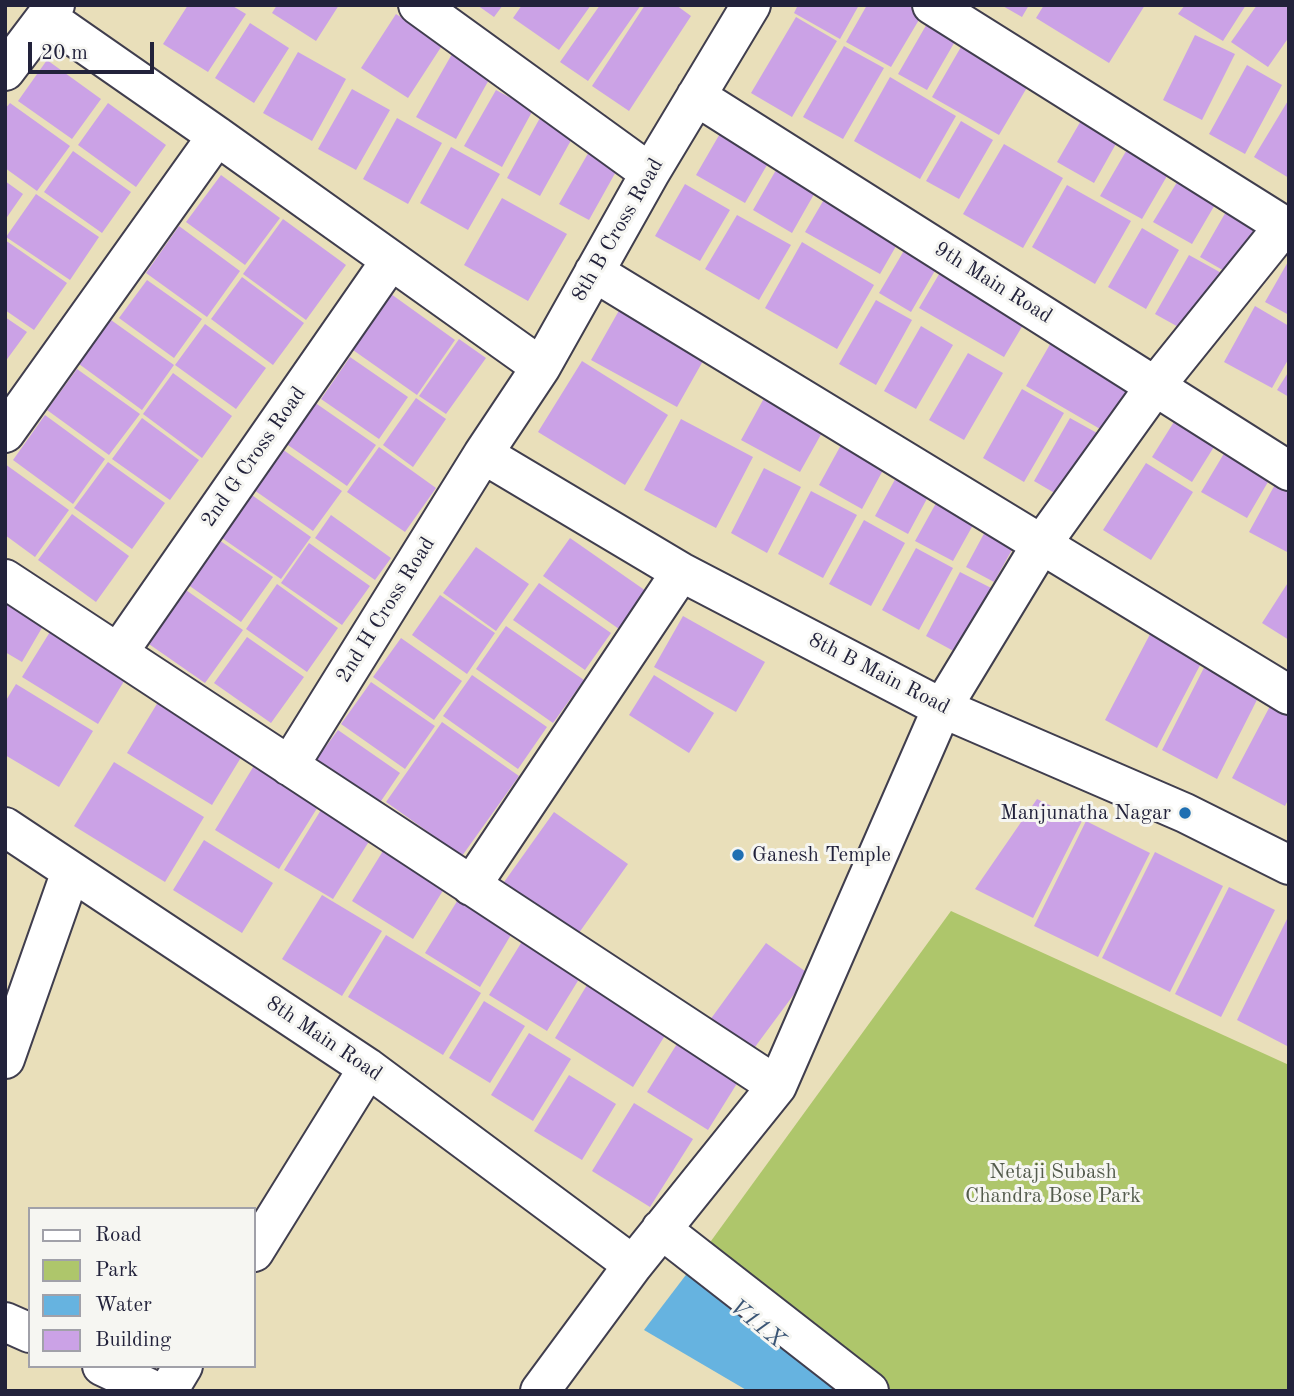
<!DOCTYPE html>
<html>
<head>
<meta charset="utf-8">
<style>
	body { margin:0 }
	#map { position:relative; width:1294px; height:1396px; overflow:hidden; background:#e9dfba; font-family:"Old Standard TT",serif }
	canvas { display:block }
	.frame { position:absolute; inset:0; border:7px solid #22223b; pointer-events:none }
	.legend { position:absolute; left:28px; top:1207px; width:228px; height:161px; box-sizing:border-box; background:#f6f6f2; border:2px solid #a1a1a9; margin:0; padding:9px 12px; list-style:none; font-size:21px; color:#22223b }
	.legend li { display:flex; align-items:center; gap:14px; height:35px }
	.legend b { width:35px; border:2px solid #a1a1a9 }
	.scale { position:absolute; left:28px; top:42px; width:126px; height:32px; box-sizing:border-box; border:4px solid #22223b; border-top:0; padding-left:9px; font-size:21px; line-height:24px; white-space:nowrap; color:#22223b; -webkit-text-stroke:5px #f6f6f2; paint-order:stroke }
</style>
</head>
<body>
<div id="map">
<canvas width="1294" height="1396"></canvas>
<div class="frame"></div>
<ul class="legend">
<li><b style="height:9px;background:#fff"></b>Road</li>
<li><b style="height:19px;background:#aec66b"></b>Park</li>
<li><b style="height:19px;background:#66b3e0"></b>Water</li>
<li><b style="height:19px;background:#cba2e6"></b>Building</li>
</ul>
<div class="scale">20 m</div>
</div>
<script>
const context = document.querySelector('canvas').getContext('2d');
context.lineJoin = 'round';
function fillPath(path, color) { context.fillStyle = color; context.fill(path, 'evenodd'); }
const shape = rows => new Path2D(rows.map(r => 'M' + r).join(''));
function stroke(path, color, width, dash) { context.strokeStyle = color; context.lineWidth = width; context.lineCap = dash ? 'butt' : 'round'; context.setLineDash(dash || []); context.stroke(path); }
function write(font, color, halo, rows, align = 'center') {
  context.font = font + ' "Old Standard TT",serif'; context.lineWidth = 6; context.setLineDash([]); context.textBaseline = 'middle'; context.strokeStyle = halo; context.fillStyle = color; for (const [text, x, y, turn = 0] of rows) {
    context.save(); context.translate(x, y); context.rotate((+turn || 0) * Math.PI / 180); context.textAlign = isNaN(turn) ? turn : align; if (halo) context.strokeText(text, 0, 0); context.fillText(text, 0, 0); context.restore();
  }
}
fillPath(shape([
	[951,911,1289,1065,1289,1391,840,1391,695,1263]
]), '#aec66b');
fillPath(shape([
	[695,1263,840,1391,748,1391,644,1330]
]), '#66b3e0');
fillPath(shape([
	[188,5,231,5,246,14,208,72,163,44],
	[277,5,339,5,316,41,272,13],
	[477,5,503,5,494,17],
	[522,5,591,5,559,50,513,18],
	[600,5,641,5,588,81,560,62],
	[645,5,676,5,691,16,629,111,592,86],
	[798,5,859,5,840,39,794,13],
	[867,5,910,5,923,13,891,67,846,42],
	[1001,5,1029,5,1022,17],
	[1044,5,1145,5,1109,63,1036,18],
	[1185,5,1246,5,1223,41,1178,14],
	[1257,5,1289,5,1289,37,1268,67,1231,42],
	[396,14,443,44,408,98,361,68],
	[932,15,961,31,927,90,898,74],
	[796,17,837,41,792,117,751,93],
	[250,23,289,48,254,103,215,78],
	[1195,35,1235,54,1202,120,1163,100],
	[965,40,1032,79,999,135,932,97],
	[844,46,884,68,843,139,803,117],
	[298,52,346,79,312,141,263,113],
	[452,54,491,76,456,139,416,117],
	[47,60,101,99,72,139,18,101],
	[1247,65,1282,85,1245,154,1209,134],
	[890,77,956,116,920,179,854,141],
	[352,89,390,110,356,170,318,149],
	[496,90,533,110,502,167,464,146],
	[1289,99,1289,178,1254,157],
	[10,103,70,146,37,191,5,168,5,109],
	[108,103,166,145,136,187,78,145],
	[1086,112,1122,133,1094,183,1057,162],
	[541,116,574,135,540,196,507,178],
	[397,118,442,143,408,204,363,179],
	[729,118,778,146,745,203,696,175],
	[961,121,993,140,959,199,926,181],
	[1132,141,1174,164,1142,219,1100,196],
	[594,143,623,159,589,220,559,204],
	[1004,144,1063,178,1023,248,963,214],
	[451,147,500,174,468,230,420,203],
	[73,151,131,192,102,233,44,192],
	[787,151,826,173,792,233,753,210],
	[1182,174,1220,196,1192,244,1153,222],
	[221,175,280,218,245,265,186,222],
	[5,181,23,194,5,220],
	[685,184,730,210,700,261,655,236],
	[833,184,907,227,880,274,805,232],
	[1067,185,1131,221,1095,284,1032,247],
	[36,194,99,237,70,280,6,237],
	[1235,196,1268,215,1233,276,1200,257],
	[502,198,567,234,528,301,464,265],
	[737,215,791,245,759,300,705,269],
	[283,219,346,265,306,320,243,274],
	[179,226,240,271,207,317,146,273],
	[1142,228,1179,250,1146,309,1108,287],
	[912,237,944,255,911,312,879,293],
	[5,240,67,283,34,330,5,310],
	[802,242,874,285,837,349,765,308],
	[951,254,1036,303,1004,357,919,308],
	[1189,255,1225,275,1191,334,1155,314],
	[1289,260,1289,315,1265,302],
	[242,277,304,323,273,365,211,319],
	[147,280,202,319,174,358,119,318],
	[630,291,716,338,677,407,591,360],
	[391,294,455,340,417,395,353,350],
	[876,300,912,320,876,385,839,364],
	[1255,306,1289,326,1289,358,1272,388,1224,362],
	[5,317,27,332,5,362],
	[111,320,174,365,142,410,79,364],
	[1064,320,1144,367,1107,433,1026,386],
	[205,324,266,368,236,409,175,365],
	[921,326,953,345,916,409,884,391],
	[459,339,486,358,446,414,419,396],
	[968,353,1003,373,964,440,929,420],
	[350,357,408,397,379,439,321,399],
	[582,361,668,415,625,485,538,432],
	[77,369,140,414,109,455,47,410],
	[1289,371,1289,397,1277,390],
	[173,373,232,416,202,458,143,414],
	[774,380,833,413,800,472,741,440],
	[1022,389,1064,413,1024,482,983,458],
	[1192,393,1232,418,1192,482,1152,457],
	[416,398,446,419,413,467,383,445],
	[314,402,376,445,347,486,285,443],
	[45,415,105,459,73,504,13,460],
	[142,418,199,460,170,500,112,459],
	[1070,418,1106,438,1070,502,1034,481],
	[681,419,753,457,716,528,644,490],
	[852,425,895,448,862,509,819,485],
	[1241,425,1286,451,1247,518,1201,492],
	[379,447,436,488,405,532,347,492],
	[282,449,342,491,313,531,254,490],
	[1289,459,1289,553,1249,532],
	[108,462,165,503,132,549,74,508],
	[904,463,937,480,908,534,875,516],
	[1146,463,1193,492,1151,560,1103,530],
	[5,464,69,510,35,557,5,535],
	[764,468,801,487,767,553,731,533],
	[945,487,983,507,953,561,915,541],
	[811,491,857,515,823,578,778,554],
	[249,493,311,537,281,579,219,536],
	[72,514,129,556,96,602,38,560],
	[331,515,391,558,375,580,315,538],
	[994,515,1023,530,994,582,966,567],
	[864,520,905,543,871,606,829,584],
	[216,538,273,577,241,622,184,582],
	[570,538,646,591,619,629,543,576],
	[309,543,370,586,342,625,281,583],
	[476,547,529,584,496,631,443,593],
	[916,548,953,568,919,630,882,610],
	[960,572,995,590,959,654,926,636],
	[1289,581,1289,640,1262,623],
	[539,583,611,633,585,670,513,620],
	[277,584,338,628,307,672,246,629],
	[5,587,50,614,22,662,5,652],
	[183,588,243,630,205,683,146,642],
	[440,595,495,633,467,674,412,635],
	[683,616,765,662,736,712,654,667],
	[1158,619,1210,646,1157,748,1105,720],
	[506,626,584,680,553,723,476,669],
	[53,627,129,673,98,724,22,677],
	[247,637,304,677,271,723,214,683],
	[401,638,462,681,434,720,373,677],
	[1212,652,1267,680,1217,779,1162,750],
	[472,675,547,727,518,769,443,716],
	[654,675,714,713,689,753,629,715],
	[371,682,435,726,405,769,341,724],
	[16,684,93,731,59,787,5,755,5,702],
	[166,689,251,741,212,805,127,753],
	[1278,691,1289,697,1289,798,1285,806,1232,778],
	[442,722,519,776,462,856,386,802],
	[338,730,400,773,379,804,316,760],
	[261,754,326,794,279,869,215,830],
	[114,762,204,817,165,882,74,826],
	[1037,799,1082,821,1033,918,975,889],
	[324,805,373,835,333,899,284,870],
	[554,812,628,864,576,937,502,885],
	[1086,821,1150,853,1098,957,1034,926],
	[391,838,452,876,413,939,352,901],
	[204,840,273,883,242,933,173,890],
	[1155,852,1223,886,1170,992,1102,958],
	[1229,887,1275,910,1221,1017,1175,994],
	[464,890,518,923,480,987,425,953],
	[322,895,382,931,342,996,282,959],
	[1289,915,1289,1047,1237,1020],
	[386,935,481,993,443,1055,348,997],
	[526,935,584,971,547,1031,489,995],
	[766,943,809,974,752,1051,710,1020],
	[590,980,669,1029,633,1087,555,1038],
	[484,1001,525,1026,490,1083,449,1058],
	[529,1033,571,1059,533,1121,491,1095],
	[680,1039,741,1077,708,1130,647,1092],
	[569,1075,616,1104,582,1160,534,1131],
	[634,1103,693,1139,650,1207,592,1171]
]), '#cba2e6');
const minor = shape([
	[418,5,650,173],
	[932,5,1289,229],
	[46,17,217,136,541,367],
	[5,71,55,5],
	[696,96,1289,471],
	[594,272,1289,695],
	[5,433,217,136],
	[483,454,681,572,942,708,1185,813,1289,865],
	[5,579,777,1086],
	[118,653,391,260],
	[289,766,483,454,541,367,650,173,751,5],
	[5,827,368,1068,633,1265],
	[471,886,681,572],
	[5,1059,71,871],
	[661,1229,869,1391],
	[254,1252,368,1068],
	[5,1322,30,1333],
	[102,1366,155,1391],
	[168,1391,183,1366],
	[540,1391,633,1265,777,1086,942,708,1041,545,1156,385,1284,226]
]);
stroke(minor, '#403e4e', 42);
stroke(minor, '#fff', 38);
for (const [x, y, r, color] of [
	[1185,813,7,"#1f6fb2"],
	[738,855,7,"#1f6fb2"]
]) { const dot = new Path2D(); dot.arc(x, y, r, 0, 2 * Math.PI); context.fillStyle = color; context.fill(dot); stroke(dot, '#f6f6f2', 2.5); }
write('21px', '#22223b', '#f6f6f2', [
	["8th B Cross Road",618,230,-60],
	["9th Main Road",993,283,32],
	["2nd G Cross Road",254,457,-55],
	["2nd H Cross Road",386,610,-58],
	["8th B Main Road",879,674,27],
	["8th Main Road",324,1039,34]
]);
write('21px', '#22223b', '#f6f6f2', [
	["Manjunatha Nagar",1171,813],
	["Ganesh Temple",752,855,"left"]
], 'right');
write('21px', '#535b4c', '#f6f6f2', [
	["Netaji Subash",1053,1172],
	["Chandra Bose Park",1053,1196]
]);
write('italic 23px', '#3a5575', '#f6f6f2', [
	["V11X",757,1324,39]
]);
</script>
</body>
</html>
